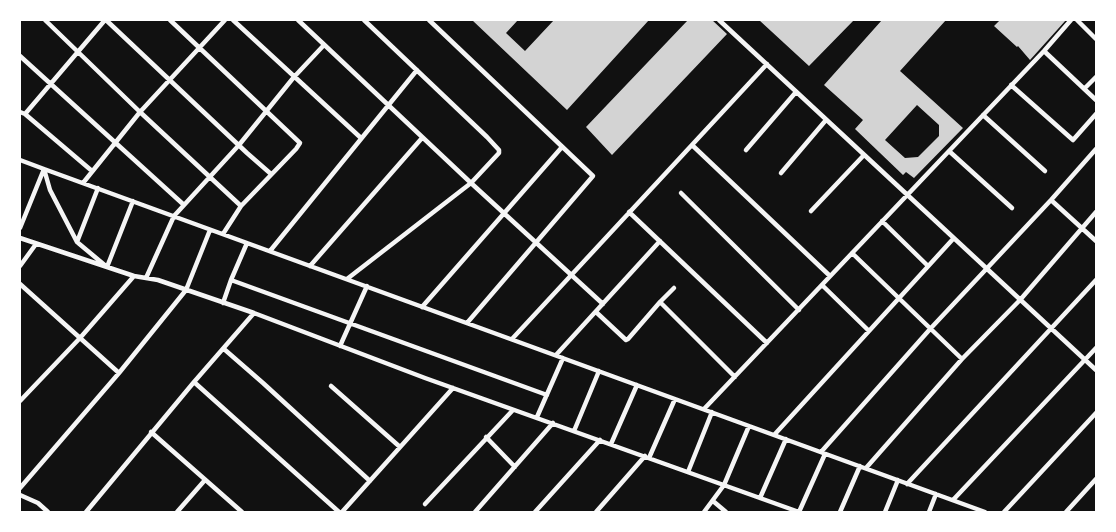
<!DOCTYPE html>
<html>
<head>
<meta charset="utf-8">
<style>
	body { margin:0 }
	#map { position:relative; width:1116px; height:532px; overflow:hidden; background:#111; font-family:Figtree,sans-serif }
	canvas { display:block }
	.frame { position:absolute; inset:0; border:21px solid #fff; pointer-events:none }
</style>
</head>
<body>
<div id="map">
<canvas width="1116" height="532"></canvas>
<div class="frame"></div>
</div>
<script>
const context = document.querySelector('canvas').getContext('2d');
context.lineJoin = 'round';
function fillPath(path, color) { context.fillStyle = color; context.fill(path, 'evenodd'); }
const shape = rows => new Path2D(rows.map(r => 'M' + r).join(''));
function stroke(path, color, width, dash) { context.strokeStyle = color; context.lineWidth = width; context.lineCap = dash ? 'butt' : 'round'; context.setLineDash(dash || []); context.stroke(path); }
fillPath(shape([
	[472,20,518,20,506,33,525,51,554,20,649,20,567,110],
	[688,20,712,20,727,34,612,155,586,127],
	[759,20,854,20,809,66],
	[882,20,946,20,900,71,963,128,914,178,906,172,903,175,855,129,863,120,824,85],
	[917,105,939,125,939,136,918,157,905,158,885,140],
	[1000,20,1066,20,1030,60,1018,46,1017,47,994,26]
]), '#d3d3d3');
stroke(shape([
	[45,20,140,112,83,183],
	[106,20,247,153,271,174],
	[170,20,300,143,296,149,241,206,223,234],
	[225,20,140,112,241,206],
	[233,20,361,138],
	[298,20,471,183,603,304],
	[429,20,593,176,467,323],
	[719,20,1096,370],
	[1077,20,1096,39],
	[1044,51,1096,100],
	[20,56,184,205],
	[1011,85,1073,140,1096,114],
	[1084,89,1096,77],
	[20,112,25,114,92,171],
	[25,114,105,20],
	[983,115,1045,171],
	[692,145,830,276],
	[746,150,796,92],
	[949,151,1012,208],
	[20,160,44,169,50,190,77,242],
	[781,173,826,120],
	[98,188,77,242,107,267,133,201],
	[681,193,799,310],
	[1051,200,1096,241],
	[811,211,864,155],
	[629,212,767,343],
	[882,221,928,266],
	[20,228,44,169,985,512],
	[20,238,134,276,158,280,254,313,425,378,799,512],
	[247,243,231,280,547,395],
	[270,251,417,70],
	[852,253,962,359],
	[20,266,36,244],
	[310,266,422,138],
	[146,278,174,216,239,145,294,77,324,45],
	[347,279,471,183,499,153,499,150,487,137,364,20],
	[20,284,119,373],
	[822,285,869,331],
	[660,302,674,288],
	[223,303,231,280],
	[422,307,562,147],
	[596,312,626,340,628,339,660,302,735,377],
	[512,339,767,64],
	[340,346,367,286],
	[224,349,263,383,370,481],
	[556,355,660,241],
	[194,382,339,512],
	[331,386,400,447],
	[20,401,80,338,134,276],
	[704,409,1044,51,1071,20],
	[537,417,563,358],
	[574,431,599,371],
	[151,432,242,512],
	[775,434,953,239],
	[486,437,515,467],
	[611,444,637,385],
	[821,452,931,328,1051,200,1096,149],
	[649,458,675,399],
	[866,468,962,359,1020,300,1096,212],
	[688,472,712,412],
	[907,484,1096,280],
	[20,488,119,373,186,290,210,230],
	[20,495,38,503,48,512],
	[760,498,786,439],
	[953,500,1096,348],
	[713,501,726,512],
	[425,504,513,410],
	[86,512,194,382,254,313],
	[177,512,205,480],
	[342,512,453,388],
	[475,512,553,423],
	[535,512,600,440],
	[596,512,645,456],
	[704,512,724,485,749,426],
	[799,512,825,454],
	[840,512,860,466],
	[885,512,898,480],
	[929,512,936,494],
	[1004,512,1096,413],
	[1066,512,1096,479]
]), '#f5f5f5', 4.5);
</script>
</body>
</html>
